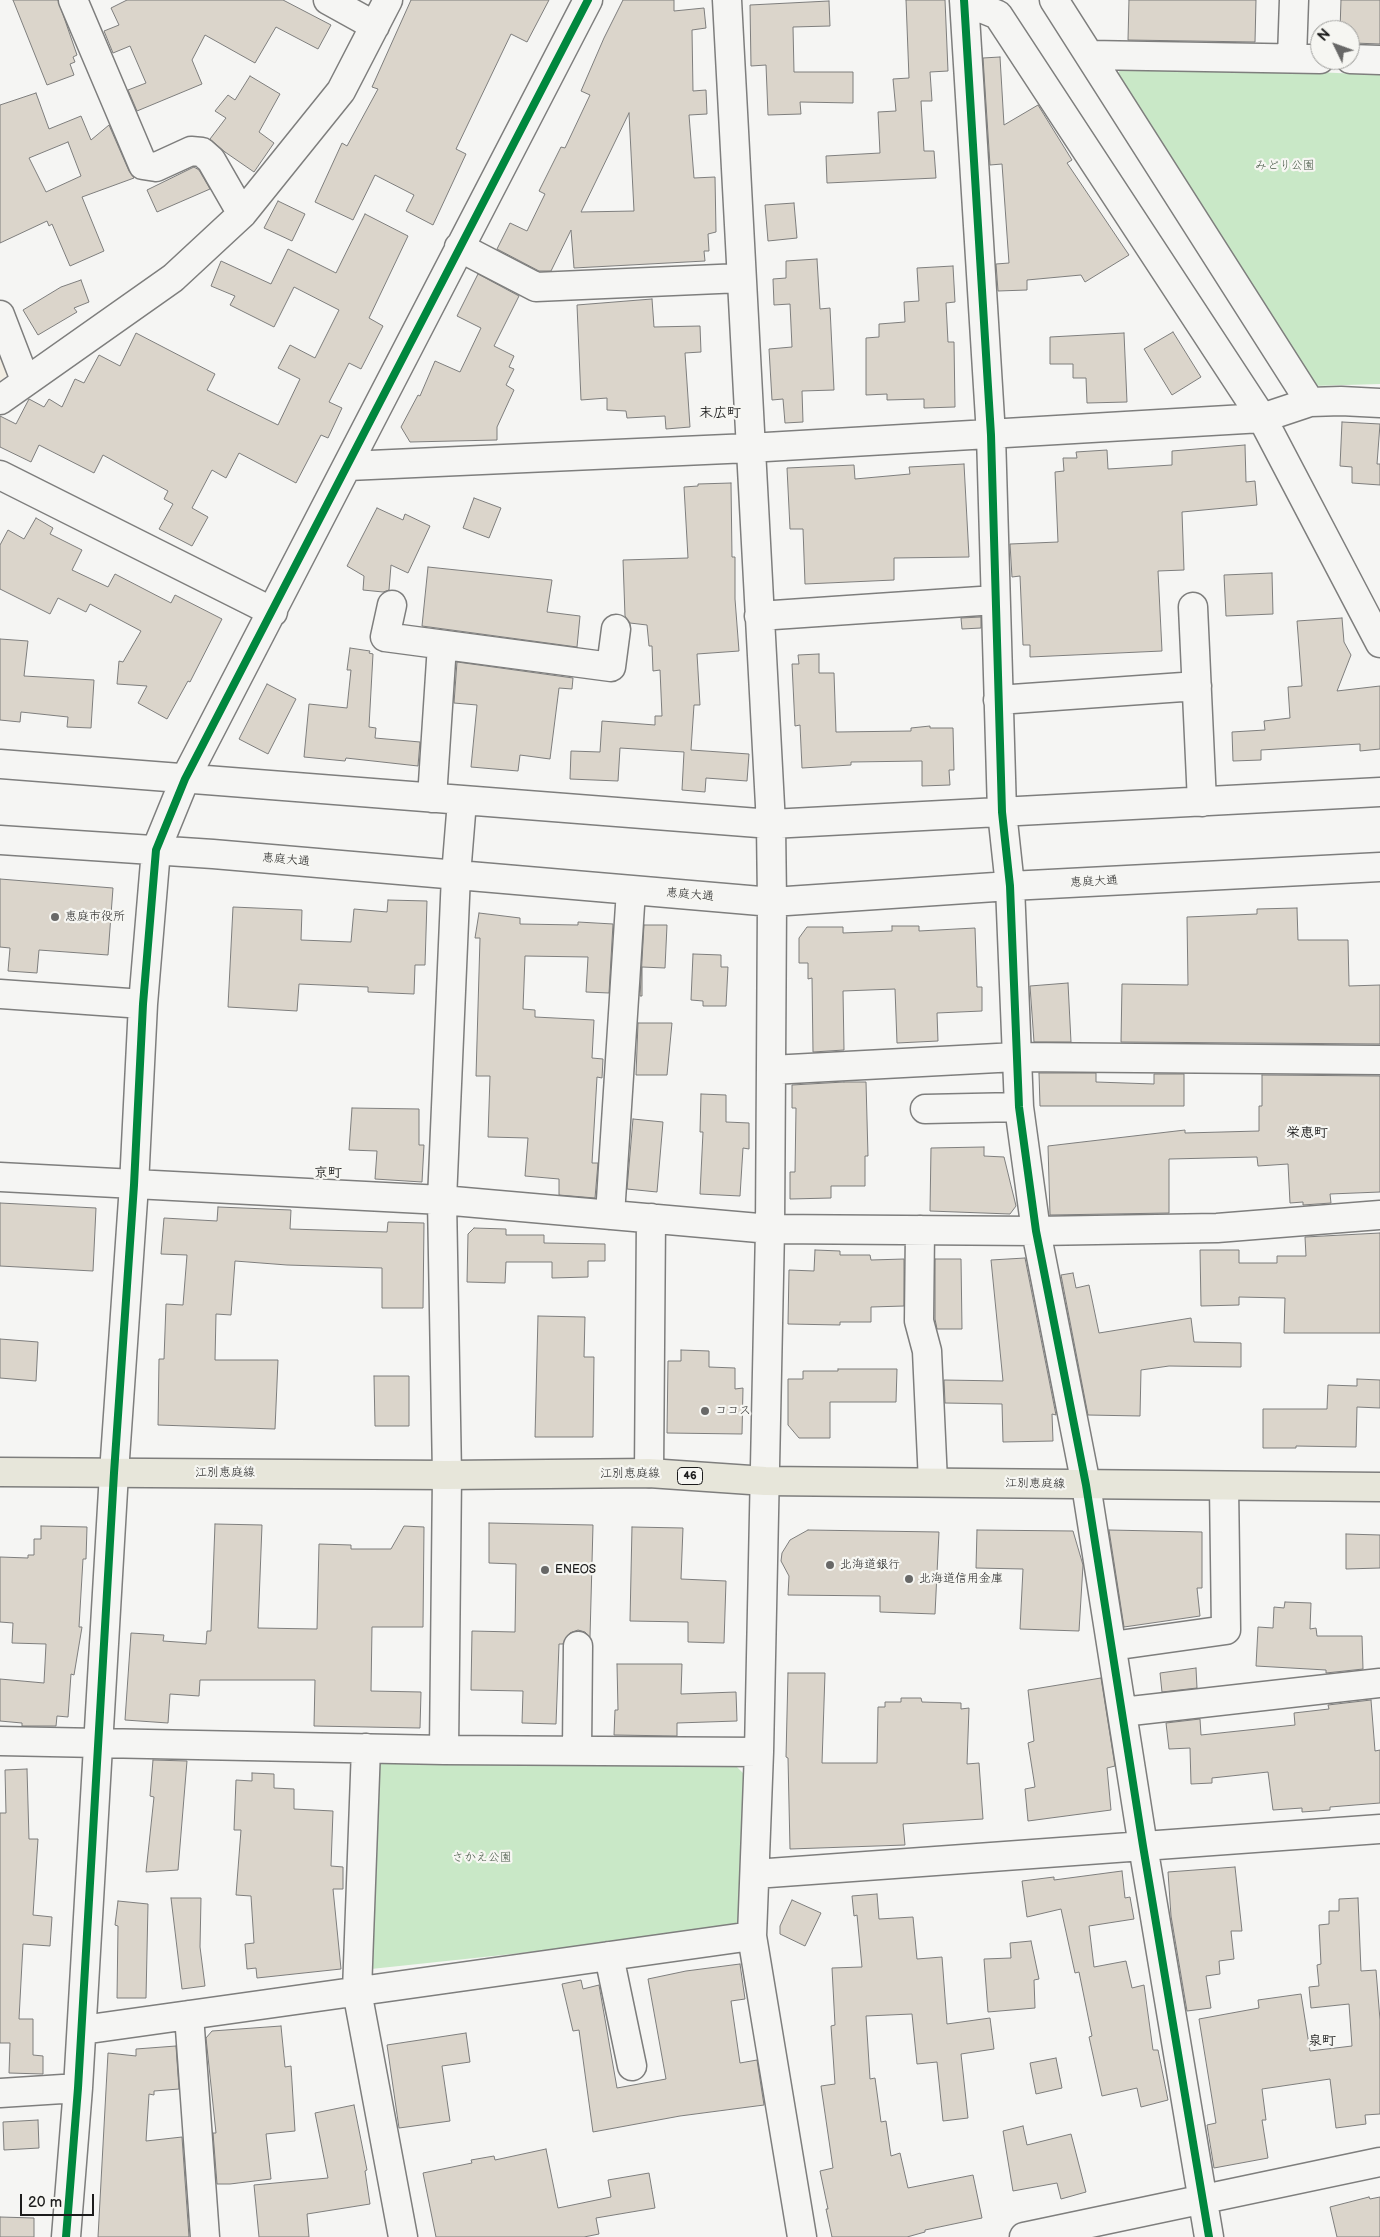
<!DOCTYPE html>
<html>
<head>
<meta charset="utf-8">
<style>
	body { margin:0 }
	#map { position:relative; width:1380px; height:2237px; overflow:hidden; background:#f5f5f3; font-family:"Balsamiq Sans",sans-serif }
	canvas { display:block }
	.north { position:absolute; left:1310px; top:20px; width:50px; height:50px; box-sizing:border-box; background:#f6f6f2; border:1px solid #9f9f9c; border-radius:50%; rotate:312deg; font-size:14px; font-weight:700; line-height:20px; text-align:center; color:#1c1c1c }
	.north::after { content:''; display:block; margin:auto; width:18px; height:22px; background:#686867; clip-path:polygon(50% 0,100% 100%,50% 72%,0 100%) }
	.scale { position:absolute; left:20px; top:2194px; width:74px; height:22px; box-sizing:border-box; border:2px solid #1c1c1c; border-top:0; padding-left:6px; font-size:15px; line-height:18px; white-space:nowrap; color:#1c1c1c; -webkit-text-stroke:4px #f6f6f2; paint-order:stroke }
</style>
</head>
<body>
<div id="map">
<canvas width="1380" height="2237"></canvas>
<div class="north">N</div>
<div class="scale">20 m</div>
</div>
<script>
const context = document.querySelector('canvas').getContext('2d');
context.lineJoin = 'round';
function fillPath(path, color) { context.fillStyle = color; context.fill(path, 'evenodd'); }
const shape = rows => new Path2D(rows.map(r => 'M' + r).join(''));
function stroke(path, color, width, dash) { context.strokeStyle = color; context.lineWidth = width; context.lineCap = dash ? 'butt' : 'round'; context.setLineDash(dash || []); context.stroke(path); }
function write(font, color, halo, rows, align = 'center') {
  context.font = font + ' "Balsamiq Sans","Klee One",sans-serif'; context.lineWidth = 4.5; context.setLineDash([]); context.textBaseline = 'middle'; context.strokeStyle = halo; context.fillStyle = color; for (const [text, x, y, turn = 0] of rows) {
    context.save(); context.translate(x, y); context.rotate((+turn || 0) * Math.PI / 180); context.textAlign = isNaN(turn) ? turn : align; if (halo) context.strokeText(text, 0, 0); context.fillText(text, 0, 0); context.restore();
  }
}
fillPath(shape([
	[0,343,11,372,0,381]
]), '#f2ede2');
fillPath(shape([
	[1124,63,1380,75,1380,384,1312,386,1116,77],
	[380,1759,732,1762,744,1774,738,1930,371,1969]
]), '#c9e8c7');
const building = shape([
	[13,0,58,0,77,55,73,57,75,62,70,64,74,75,47,85,13,0],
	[127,0,283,0,331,25,318,49,276,27,255,63,205,35,192,60,202,84,137,111,128,90,146,83,130,46,113,53,104,31,119,25,111,8,127,0],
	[411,0,549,0,527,42,511,34,456,149,466,154,433,225,406,211,414,195,375,175,353,220,315,202,342,143,347,146,378,89,372,87,411,0],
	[623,0,674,0,674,11,704,8,706,28,692,30,693,91,706,90,707,114,689,115,694,178,715,177,716,232,708,234,709,251,704,251,705,261,574,268,571,230,551,271,539,271,497,249,510,223,527,231,545,194,539,191,561,147,565,148,590,95,581,91,604,38,623,0],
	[629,113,634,211,581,212,629,113],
	[906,0,945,0,948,71,930,72,932,101,921,101,924,151,934,151,936,178,827,183,826,156,880,153,878,112,896,111,893,79,909,78,906,0],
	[1129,0,1256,0,1255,42,1128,40,1129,0],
	[1341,0,1380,0,1380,44,1354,43,1354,30,1340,30,1341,0],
	[829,1,830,26,793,27,794,72,853,72,853,103,800,102,801,114,768,115,766,65,751,66,750,5,829,1],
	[1000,57,1004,125,1038,105,1072,160,1067,163,1129,255,1085,282,1081,275,1027,280,1027,290,998,291,996,264,1009,263,1002,164,990,165,983,58,1000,57],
	[250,76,280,94,259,132,274,143,254,172,225,152,210,139,226,118,215,111,228,95,235,100,250,76],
	[36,93,49,129,81,116,91,140,109,125,129,171,134,178,82,197,104,251,70,266,52,224,49,226,47,221,0,243,0,105,36,93],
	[68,142,81,176,46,192,29,158,68,142],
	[194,167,199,170,210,189,157,212,147,190,194,167],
	[278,201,305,214,292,241,264,228,278,201],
	[794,203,797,238,768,241,765,205,794,203],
	[365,214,408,236,369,318,383,326,361,369,349,363,329,402,342,408,328,438,321,435,296,483,239,453,226,478,212,470,192,508,208,517,192,546,159,529,173,504,164,499,168,491,103,455,94,473,39,445,31,462,0,447,0,416,16,424,29,399,44,407,49,399,62,407,75,379,84,383,99,355,120,366,136,333,215,374,207,390,278,425,300,379,278,368,290,345,315,358,339,310,294,287,274,327,230,305,235,296,211,286,221,261,271,284,288,249,336,273,365,214],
	[817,259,820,309,830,308,834,390,802,391,803,422,785,423,783,399,772,400,769,349,792,347,790,304,774,305,773,279,786,278,786,261,817,259],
	[953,266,955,302,946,303,948,342,954,342,955,407,924,408,924,399,887,400,887,394,866,395,866,338,879,337,879,324,905,322,904,302,919,301,917,268,953,266],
	[478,274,519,296,494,346,514,356,509,367,514,369,506,385,514,390,497,427,497,440,410,442,401,427,418,395,420,396,435,361,460,372,481,328,457,316,478,274],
	[81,280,89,302,74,308,77,312,38,335,23,310,61,287,81,280],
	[652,299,654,327,700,326,701,352,685,353,690,427,666,429,665,416,627,418,626,411,607,410,607,398,581,400,577,305,652,299],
	[1173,332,1201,377,1172,395,1144,349,1173,332],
	[1124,333,1127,402,1087,403,1086,378,1073,378,1073,364,1050,364,1050,337,1124,333],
	[1342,422,1380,424,1377,464,1380,464,1380,485,1352,483,1352,467,1340,466,1342,422],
	[1245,445,1246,482,1255,481,1257,505,1182,512,1184,570,1158,571,1162,651,1030,657,1030,645,1023,645,1020,576,1012,577,1010,544,1058,542,1055,472,1064,471,1063,458,1077,458,1076,452,1107,450,1108,469,1172,465,1172,451,1245,445],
	[964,464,969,557,894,558,894,580,805,584,803,529,790,529,787,468,854,465,855,479,910,474,909,467,964,464],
	[731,483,732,557,735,557,735,599,739,651,697,654,700,705,694,705,691,750,749,754,747,781,706,778,705,792,682,790,684,752,620,748,618,781,570,779,571,751,600,752,602,721,655,725,655,716,662,716,660,670,653,671,652,646,649,646,647,625,630,623,625,616,623,560,688,558,684,487,698,486,698,484,731,483],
	[474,498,501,508,489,538,463,528,474,498],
	[377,508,403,520,405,514,430,526,408,573,391,565,389,590,383,592,363,590,364,576,347,566,377,508],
	[36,518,53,528,50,534,82,550,72,570,108,587,115,574,171,603,175,595,222,619,190,682,188,681,167,719,138,703,147,686,117,684,119,661,123,662,141,631,90,604,86,612,58,598,50,614,0,589,0,545,8,530,24,539,36,518],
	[428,567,552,580,547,612,580,616,577,647,422,626,428,567],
	[1272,573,1273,614,1226,616,1224,575,1272,573],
	[981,617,981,628,962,629,961,618,981,617],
	[1342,618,1344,642,1351,655,1337,691,1380,686,1380,749,1360,751,1360,744,1261,750,1261,760,1233,761,1232,732,1265,730,1264,721,1290,718,1288,687,1302,686,1297,621,1342,618],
	[0,639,28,641,24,676,94,680,91,728,67,727,68,717,21,712,20,722,0,720,0,639],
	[350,648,370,651,369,653,373,654,369,727,376,728,375,738,420,742,418,766,346,758,345,761,304,757,309,704,347,708,351,670,347,670,350,648],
	[819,654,819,673,834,673,836,732,911,731,911,728,930,726,930,728,953,728,954,770,949,770,950,785,922,786,922,761,851,762,851,765,802,768,800,725,795,726,792,664,799,664,798,655,819,654],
	[457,662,573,678,572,689,559,688,550,759,520,755,518,771,471,767,477,705,454,703,457,662],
	[267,684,296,699,268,754,239,739,267,684],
	[0,879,113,888,108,955,39,950,37,973,8,971,10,948,0,947,0,879],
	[388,900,427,901,425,965,415,965,414,994,368,992,368,987,299,984,297,1011,228,1007,233,907,302,910,301,940,351,942,354,909,387,912,388,900],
	[1297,908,1298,940,1348,940,1349,986,1380,985,1380,1044,1121,1042,1122,984,1188,985,1187,917,1257,914,1257,909,1297,908],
	[479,913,520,918,520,924,578,925,578,922,613,924,609,993,586,992,588,957,525,956,523,1009,535,1010,535,1017,594,1020,592,1058,603,1059,602,1078,597,1077,592,1163,598,1163,595,1198,559,1195,559,1179,525,1176,528,1138,488,1137,490,1076,476,1076,480,938,475,938,479,913],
	[644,925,667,925,665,968,642,967,642,996,640,996,644,925],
	[892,926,919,926,919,931,975,928,977,987,982,987,982,1011,937,1013,938,1041,897,1043,895,989,843,991,844,1050,813,1052,812,978,808,979,808,963,799,963,799,938,807,927,843,927,843,933,892,931,892,926],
	[693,954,721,955,721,967,728,967,726,1006,703,1006,703,1001,691,1000,693,954],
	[1068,983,1071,1042,1034,1042,1030,986,1068,983],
	[638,1023,672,1023,667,1075,636,1075,638,1023],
	[1039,1073,1096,1073,1096,1082,1154,1084,1154,1074,1184,1074,1184,1106,1040,1106,1039,1073],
	[1262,1075,1380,1076,1380,1192,1330,1194,1331,1203,1303,1205,1303,1202,1290,1203,1288,1164,1258,1166,1257,1157,1169,1159,1169,1213,1050,1215,1048,1146,1185,1130,1185,1133,1259,1131,1259,1106,1262,1106,1262,1075],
	[844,1082,866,1082,868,1156,865,1156,865,1186,831,1186,831,1198,790,1199,790,1172,795,1172,796,1108,792,1108,792,1085,844,1082],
	[701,1094,726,1095,726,1122,749,1123,749,1149,743,1148,740,1196,700,1194,703,1132,700,1132,701,1094],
	[352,1108,419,1109,419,1145,424,1145,422,1182,375,1179,377,1151,349,1150,352,1108],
	[633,1119,663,1122,657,1192,627,1189,633,1119],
	[984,1147,984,1156,1004,1157,1016,1206,1010,1214,930,1211,931,1148,984,1147],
	[0,1203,96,1208,93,1271,0,1266,0,1203],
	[218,1207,291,1210,290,1229,387,1232,388,1222,424,1223,423,1308,382,1308,382,1268,287,1265,235,1261,231,1315,216,1314,215,1360,278,1360,275,1429,158,1425,159,1359,164,1359,166,1304,183,1305,187,1255,161,1254,164,1218,217,1221,218,1207],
	[474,1228,506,1229,506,1235,544,1235,544,1243,605,1244,605,1261,588,1261,588,1277,552,1278,552,1262,506,1262,505,1283,467,1282,468,1234,474,1228],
	[1380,1233,1380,1333,1284,1333,1285,1298,1239,1297,1239,1305,1201,1306,1200,1250,1239,1250,1239,1263,1277,1263,1277,1256,1306,1256,1305,1237,1380,1233],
	[815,1250,840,1251,840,1255,870,1255,871,1260,904,1259,904,1306,871,1307,871,1322,840,1322,840,1325,788,1324,789,1270,814,1271,815,1250],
	[1025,1258,1056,1415,1052,1414,1053,1441,1003,1442,1002,1404,945,1403,944,1380,1003,1381,991,1260,1025,1258],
	[935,1259,961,1259,962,1329,937,1329,935,1319,935,1259],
	[1073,1273,1076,1288,1089,1285,1099,1333,1191,1318,1194,1342,1241,1343,1241,1367,1169,1366,1141,1370,1140,1416,1088,1415,1061,1275,1073,1273],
	[538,1316,585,1317,584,1357,594,1357,593,1437,535,1437,538,1316],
	[0,1339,38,1342,36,1381,0,1378,0,1339],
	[681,1350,709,1351,709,1367,735,1368,735,1389,743,1388,742,1434,667,1433,668,1361,681,1361,681,1350],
	[838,1369,897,1369,896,1402,830,1402,830,1438,799,1438,788,1425,788,1379,803,1379,803,1371,838,1371,838,1369],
	[374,1376,409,1376,409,1426,375,1426,374,1376],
	[1357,1379,1380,1380,1380,1408,1357,1407,1356,1447,1296,1446,1296,1448,1263,1448,1263,1409,1327,1409,1328,1385,1357,1386,1357,1379],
	[489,1523,593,1525,590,1637,585,1632,578,1630,570,1633,563,1644,559,1644,556,1724,522,1723,523,1691,471,1690,472,1631,515,1632,516,1564,489,1563,489,1523],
	[215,1524,262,1525,258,1628,317,1629,319,1544,351,1545,351,1549,391,1549,404,1526,424,1527,423,1627,372,1627,371,1691,421,1692,420,1728,314,1726,315,1680,200,1680,199,1696,170,1694,168,1723,125,1720,131,1633,164,1635,163,1641,206,1644,207,1631,211,1631,215,1524],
	[41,1526,87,1527,86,1559,83,1559,79,1627,82,1627,74,1675,71,1674,68,1717,57,1716,56,1726,22,1726,22,1723,0,1721,0,1679,44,1683,46,1644,12,1643,13,1623,0,1622,0,1557,28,1558,28,1555,34,1555,34,1539,41,1539,41,1526],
	[632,1527,683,1528,681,1579,726,1581,724,1643,688,1642,688,1622,630,1621,632,1527],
	[808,1530,939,1532,935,1614,880,1612,880,1596,788,1595,789,1576,781,1561,782,1553,790,1540,808,1530],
	[977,1530,1073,1531,1083,1565,1079,1631,1020,1629,1023,1569,976,1568,977,1530],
	[1109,1530,1202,1532,1202,1588,1197,1588,1200,1616,1124,1627,1109,1530],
	[1346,1534,1380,1535,1380,1568,1346,1569,1346,1534],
	[1285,1602,1311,1603,1310,1629,1316,1628,1317,1636,1362,1636,1363,1669,1326,1673,1326,1670,1256,1666,1258,1627,1273,1628,1274,1607,1284,1608,1285,1602],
	[617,1664,682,1664,681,1694,736,1692,737,1721,677,1723,677,1736,614,1735,615,1710,618,1710,617,1664],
	[1196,1668,1197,1688,1162,1692,1160,1673,1196,1668],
	[788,1673,825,1673,822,1763,877,1763,878,1707,885,1707,885,1702,901,1702,901,1698,921,1698,922,1702,961,1703,961,1709,969,1708,967,1764,979,1763,983,1819,903,1824,905,1845,790,1849,788,1758,786,1757,788,1673],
	[1101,1678,1115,1766,1107,1768,1111,1810,1028,1821,1025,1789,1035,1787,1028,1743,1034,1741,1028,1690,1101,1678],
	[1371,1700,1375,1751,1380,1750,1380,1803,1330,1807,1330,1810,1302,1812,1302,1808,1273,1810,1268,1772,1212,1778,1212,1783,1191,1784,1190,1748,1169,1749,1166,1723,1200,1719,1201,1735,1295,1725,1294,1713,1329,1709,1328,1705,1371,1700],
	[153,1760,187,1761,178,1870,146,1872,154,1797,150,1796,153,1760],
	[27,1769,29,1839,38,1839,33,1915,52,1917,50,1946,23,1944,19,2019,33,2019,33,2055,43,2056,43,2074,9,2073,10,2043,0,2043,0,1813,6,1813,5,1770,27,1769],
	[252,1773,274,1774,274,1788,294,1789,294,1809,333,1811,331,1866,343,1867,343,1889,333,1889,341,1969,257,1978,256,1968,247,1969,245,1944,254,1943,251,1896,236,1895,241,1830,234,1830,236,1780,252,1781,252,1773],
	[1235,1867,1242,1931,1231,1931,1234,1959,1219,1961,1220,1974,1206,1976,1211,2008,1187,2011,1171,1916,1168,1872,1235,1867],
	[1122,1871,1125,1898,1130,1897,1134,1919,1089,1926,1094,1967,1126,1961,1132,1988,1144,1985,1153,2050,1158,2050,1168,2100,1141,2107,1137,2088,1102,2096,1089,2037,1092,2036,1079,1972,1075,1973,1061,1909,1027,1917,1022,1881,1054,1877,1054,1880,1122,1871],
	[877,1894,879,1919,913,1917,917,1959,942,1957,947,2024,990,2018,994,2049,961,2054,968,2118,943,2121,937,2062,917,2064,912,2014,866,2016,870,2079,875,2078,881,2122,886,2121,891,2156,900,2153,908,2188,973,2175,982,2218,925,2230,925,2232,907,2237,832,2237,826,2209,828,2209,820,2171,833,2168,821,2086,835,2084,831,2026,835,2025,832,1968,862,1967,857,1915,854,1916,852,1896,877,1894],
	[171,1898,201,1898,200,1947,205,1986,182,1989,171,1898],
	[1358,1898,1361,1971,1376,1970,1380,2020,1380,2114,1365,2115,1366,2124,1336,2128,1330,2079,1262,2089,1266,2120,1262,2120,1268,2158,1214,2168,1207,2125,1216,2123,1199,2019,1259,2008,1258,2000,1301,1994,1310,2051,1352,2046,1349,2004,1311,2008,1309,1987,1319,1986,1317,1965,1321,1964,1319,1925,1329,1924,1329,1911,1339,1911,1339,1899,1358,1898],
	[792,1900,821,1913,805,1946,780,1934,780,1926,792,1900],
	[118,1901,148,1904,146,1998,117,1998,118,1926,115,1925,118,1901],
	[1031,1941,1039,1979,1034,1980,1035,2008,988,2012,984,1959,1011,1958,1010,1943,1031,1941],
	[740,1964,745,1999,731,2001,740,2063,757,2060,764,2105,680,2116,593,2132,579,2030,573,2031,562,1984,581,1980,583,1989,599,1985,617,2088,666,2079,648,1979,686,1971,740,1964],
	[281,2026,285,2067,291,2066,295,2131,266,2134,271,2179,230,2184,217,2184,213,2133,216,2133,206,2038,212,2031,281,2026],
	[466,2033,470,2062,442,2066,450,2121,399,2128,387,2045,466,2033],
	[176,2046,179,2089,154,2091,154,2095,149,2094,146,2141,182,2137,189,2237,98,2237,108,2053,136,2056,136,2049,176,2046],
	[1056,2058,1062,2088,1036,2094,1030,2063,1056,2058],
	[354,2105,367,2170,365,2171,370,2204,307,2214,309,2237,259,2237,254,2185,328,2178,315,2113,354,2105],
	[38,2120,39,2148,4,2150,3,2122,38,2120],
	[1023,2126,1027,2145,1071,2134,1086,2192,1061,2199,1057,2183,1013,2191,1003,2131,1023,2126],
	[546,2149,558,2208,611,2197,608,2180,649,2173,655,2208,596,2218,599,2234,584,2237,436,2237,423,2173,472,2163,471,2160,494,2156,495,2160,546,2149],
	[1369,2197,1370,2199,1380,2197,1380,2237,1337,2237,1330,2207,1369,2197],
	[0,2217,34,2218,34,2237,0,2237,0,2217]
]);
fillPath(building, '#dbd5cb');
stroke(building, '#7e7e7d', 1);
const minor = shape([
	[73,0,143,165,156,167,191,151,202,152,211,160,242,214],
	[328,0,375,26],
	[727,0,771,824,772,902,770,1229,759,1752,752,1936,802,2237],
	[964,0,991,435,1002,812,1010,886,1019,1107,1036,1231,1086,1485,1143,1846,1209,2237],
	[1054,0,1310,402],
	[964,1,998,15,1262,418,1380,643],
	[1090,55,1320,59],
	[1292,58,1294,0],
	[1350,59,1380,60],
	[459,247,536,287,741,278],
	[0,315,25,380],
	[0,400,173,278,242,214,341,91,388,0],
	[348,466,749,448,1262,418,1310,402,1341,401,1380,403],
	[0,475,273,612],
	[392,605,385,637,611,667,616,629],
	[1193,607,1202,802],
	[759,616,995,600],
	[998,700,1197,686],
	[0,764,771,824,1380,792],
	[432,798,442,645],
	[0,840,213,854,772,902,1010,886,1380,867],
	[0,994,143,1004],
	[771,1070,1016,1057,1380,1060],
	[925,1109,1019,1107],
	[0,1177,442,1200,770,1229,1036,1231,1217,1228,1380,1215],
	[610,1215,631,890],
	[920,1230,919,1321,927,1351,933,1482],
	[649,1473,651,1218],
	[1112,1646,1226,1630,1224,1486],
	[1122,1712,1380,1683],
	[0,1741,444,1750,759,1752],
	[366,1748,357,1991,403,2237],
	[444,1750,447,1475,442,1200,456,875,462,801],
	[577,1751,578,1646],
	[755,1874,1380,1829],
	[609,1956,632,2066],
	[189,2015,205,2237],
	[82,2030,752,1936],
	[0,2093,78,2088],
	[66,2237,78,2088,114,1473,134,1185,143,1004,156,850,185,779,588,0],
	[1024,2237,1380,2162]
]);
const major = shape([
	[0,1472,447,1475,649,1473,765,1481,1380,1487]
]);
stroke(minor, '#7e7e7d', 31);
stroke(major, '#7e7e7d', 31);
stroke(minor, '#f5f5f3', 28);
stroke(major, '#e7e6da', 28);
stroke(shape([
	[964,0,991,435,1002,812,1010,886,1019,1107,1036,1231,1086,1485,1143,1846,1209,2237],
	[66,2237,78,2088,114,1473,134,1185,143,1004,156,850,185,779,588,0]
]), '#00873e', 8);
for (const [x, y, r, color] of [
	[55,917,5,"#686867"],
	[705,1411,5,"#686867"],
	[830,1565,5,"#686867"],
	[545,1570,5,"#686867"],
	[909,1579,5,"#686867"]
]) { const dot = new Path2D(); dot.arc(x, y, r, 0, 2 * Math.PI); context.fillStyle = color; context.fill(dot); stroke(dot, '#f6f6f2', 2); }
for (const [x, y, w] of [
	[690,1476,25]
]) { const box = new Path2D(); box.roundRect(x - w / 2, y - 8.5, w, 17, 4); context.fillStyle = '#f6f6f2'; context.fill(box); stroke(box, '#1c1c1c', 1); }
write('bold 11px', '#1c1c1c', null, [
	["46",690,1476]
]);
write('12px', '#455644', '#f6f6f2', [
	["みどり公園",1285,166],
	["さかえ公園",482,1858]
]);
write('12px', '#1c1c1c', '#f6f6f2', [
	["恵庭大通",286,860,5],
	["恵庭大通",1094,882,-3],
	["恵庭大通",690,895,5],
	["江別恵庭線",225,1473],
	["江別恵庭線",630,1474],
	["江別恵庭線",1035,1484,1]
]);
write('12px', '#1c1c1c', '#f6f6f2', [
	["恵庭市役所",65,917],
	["ココス",715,1411],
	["北海道銀行",840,1565],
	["ENEOS",555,1570],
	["北海道信用金庫",919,1579]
], 'left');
write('bold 14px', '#1c1c1c', '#f6f6f2', [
	["末広町",720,413],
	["栄恵町",1307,1133],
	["京町",328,1173],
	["泉町",1322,2041]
]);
</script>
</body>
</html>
